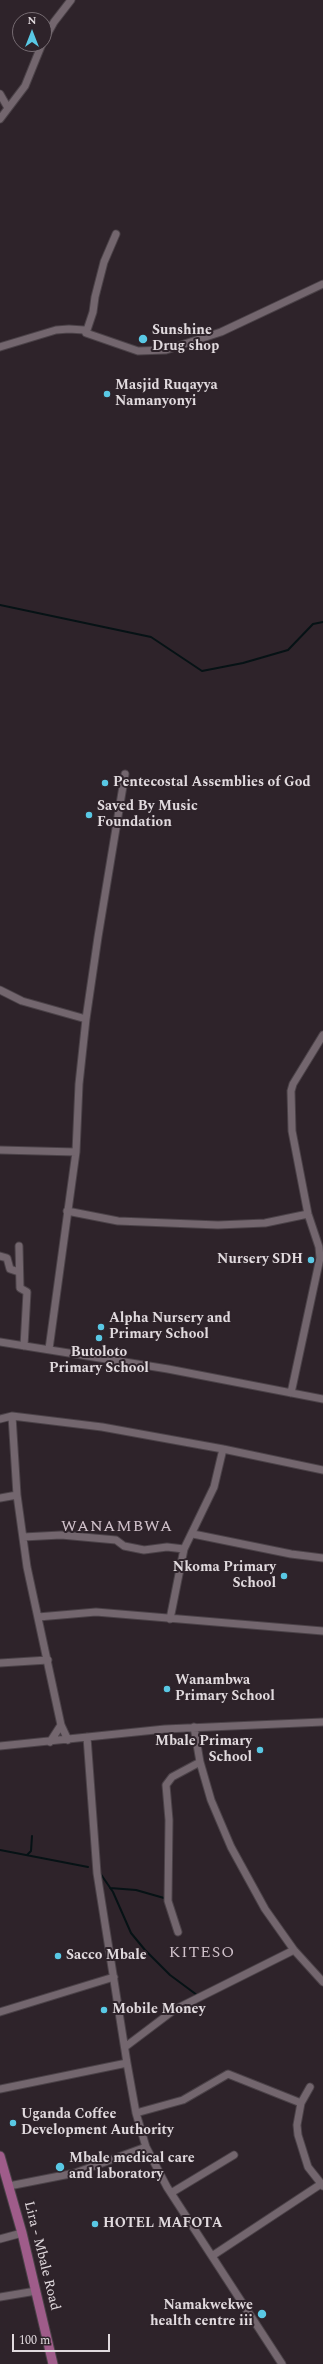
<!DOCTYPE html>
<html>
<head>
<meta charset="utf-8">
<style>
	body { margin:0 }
	#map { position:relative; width:323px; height:2364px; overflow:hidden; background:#2e232a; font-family:Spectral,serif }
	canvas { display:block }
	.north { position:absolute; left:12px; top:12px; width:40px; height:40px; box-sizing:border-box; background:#2e232a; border:1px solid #766c72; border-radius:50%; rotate:0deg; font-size:11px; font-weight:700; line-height:16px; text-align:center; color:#e1dade }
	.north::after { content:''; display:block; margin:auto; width:14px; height:18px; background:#59c8e4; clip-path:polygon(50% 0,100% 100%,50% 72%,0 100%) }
	.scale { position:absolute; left:12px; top:2334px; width:98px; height:18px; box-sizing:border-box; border:2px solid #e1dade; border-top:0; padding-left:5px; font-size:12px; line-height:14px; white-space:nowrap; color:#e1dade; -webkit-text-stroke:3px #2e232a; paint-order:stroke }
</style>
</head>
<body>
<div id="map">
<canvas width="323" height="2364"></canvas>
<div class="north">N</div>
<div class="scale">100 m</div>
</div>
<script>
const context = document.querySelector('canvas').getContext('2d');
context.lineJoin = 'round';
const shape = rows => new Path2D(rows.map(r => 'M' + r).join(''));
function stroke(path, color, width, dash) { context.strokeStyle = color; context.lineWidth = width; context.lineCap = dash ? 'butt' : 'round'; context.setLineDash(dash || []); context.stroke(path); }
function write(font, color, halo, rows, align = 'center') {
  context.font = font + ' Spectral,serif'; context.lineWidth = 4; context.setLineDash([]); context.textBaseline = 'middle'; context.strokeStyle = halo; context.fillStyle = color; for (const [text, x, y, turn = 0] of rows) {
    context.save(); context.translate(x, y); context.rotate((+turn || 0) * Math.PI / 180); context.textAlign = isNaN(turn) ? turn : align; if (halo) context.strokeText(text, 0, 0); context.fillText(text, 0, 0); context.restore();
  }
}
stroke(shape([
	[0,605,151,637,202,671,243,663,288,650,313,624,323,622],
	[0,1850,88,1867],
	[27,1855,31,1851,32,1836],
	[100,1873,113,1892,131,1933,145,1950,170,1975,197,1995],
	[110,1888,136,1890,164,1898]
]), '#061215', 2);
const minor = shape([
	[44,40,54,22,71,0],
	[0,94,8,108],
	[0,119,25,86,42,44],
	[86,333,93,312,95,297,104,262,116,234],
	[0,347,56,330,69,329,84,330,86,333,138,351,166,350,221,332,323,284],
	[0,990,22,1001,86,1019],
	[0,1150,76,1152],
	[67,1211,118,1221,218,1225,265,1223,308,1214],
	[19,1246,20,1288,27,1292,24,1346],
	[0,1256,7,1258,10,1269,19,1272],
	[0,1342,168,1369,323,1399],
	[49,1349,76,1152,79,1084,86,1019,98,937,125,774],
	[291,1393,320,1258,319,1247,308,1214,292,1131,291,1091,293,1084,323,1035],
	[12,1416,17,1495,27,1567,61,1725,68,1740],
	[0,1419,12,1416,102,1427,223,1449,323,1470],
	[0,1498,17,1495],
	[193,1534,291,1554,323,1558],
	[23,1537,61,1535,116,1540,124,1546,144,1550,167,1547,184,1549],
	[38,1617,96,1612,323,1631],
	[170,1619,184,1549,214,1487,223,1449],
	[0,1663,48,1660],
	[194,1727,200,1762,211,1800,231,1847,265,1909,294,1950,323,1982],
	[87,1737,97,1873,127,2063,136,2113,146,2147,167,2187,282,2364],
	[50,1742,61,1725],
	[0,1746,165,1729,323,1722],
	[178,1932,168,1901,169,1820,166,1785,172,1777,200,1762],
	[0,2012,114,1977],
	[125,2047,174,2010,294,1950],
	[310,2087,301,2103,297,2125,298,2135,308,2167,323,2186],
	[0,2089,127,2063],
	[136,2113,183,2100,228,2074,301,2103],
	[9,2186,75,2173,146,2147],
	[171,2193,234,2155],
	[0,2239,22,2233],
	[212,2256,321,2184],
	[0,2297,36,2291]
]);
const major = shape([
	[0,2156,22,2233,53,2364]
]);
stroke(minor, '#4b4248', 9);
stroke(major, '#4b4248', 11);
stroke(minor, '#73666e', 7);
stroke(major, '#9f5c8a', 9);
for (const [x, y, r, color] of [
	[143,339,5,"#59c8e4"],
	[107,394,4,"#59c8e4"],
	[105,783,4,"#59c8e4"],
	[89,815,4,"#59c8e4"],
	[311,1260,4,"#59c8e4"],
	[101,1327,4,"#59c8e4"],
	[99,1338,4,"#59c8e4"],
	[284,1576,4,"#59c8e4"],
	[167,1689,4,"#59c8e4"],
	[260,1750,4,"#59c8e4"],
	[58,1956,4,"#59c8e4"],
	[104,2010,4,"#59c8e4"],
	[13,2123,4,"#59c8e4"],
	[60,2167,5,"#59c8e4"],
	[95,2224,4,"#59c8e4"],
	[262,2314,5,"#59c8e4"]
]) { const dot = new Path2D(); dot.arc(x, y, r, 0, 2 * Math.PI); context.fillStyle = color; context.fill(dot); stroke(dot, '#2e232a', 1.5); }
write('bold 14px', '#e1dade', '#2e232a', [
	["Sunshine",152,331],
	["Drug shop",152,347],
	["Masjid Ruqayya",115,386],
	["Namanyonyi",115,402],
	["Pentecostal Assemblies of God",113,783],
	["Saved By Music",97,807],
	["Foundation",97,823],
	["Nursery SDH",303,1260,"right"],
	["Alpha Nursery and",109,1319],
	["Primary School",109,1335],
	["Butoloto",99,1353,"center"],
	["Primary School",99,1369,"center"],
	["Nkoma Primary",276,1568,"right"],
	["School",276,1584,"right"],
	["Wanambwa",175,1681],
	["Primary School",175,1697],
	["Mbale Primary",252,1742,"right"],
	["School",252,1758,"right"],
	["Sacco Mbale",66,1956],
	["Mobile Money",112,2010],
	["Uganda Coffee",21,2115],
	["Development Authority",21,2131],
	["Mbale medical care",69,2159],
	["and laboratory",69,2175],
	["HOTEL MAFOTA",103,2224],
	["Namakwekwe",253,2306,"right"],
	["health centre iii",253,2322,"right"]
], 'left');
write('14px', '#e1dade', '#2e232a', [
	["Lira - Mbale Road",41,2256,76]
]);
context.letterSpacing = '1px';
write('16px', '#d1c2cb', '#2e232a', [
	["WANAMBWA",117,1528],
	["KITESO",202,1954]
]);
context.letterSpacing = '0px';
</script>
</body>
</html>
